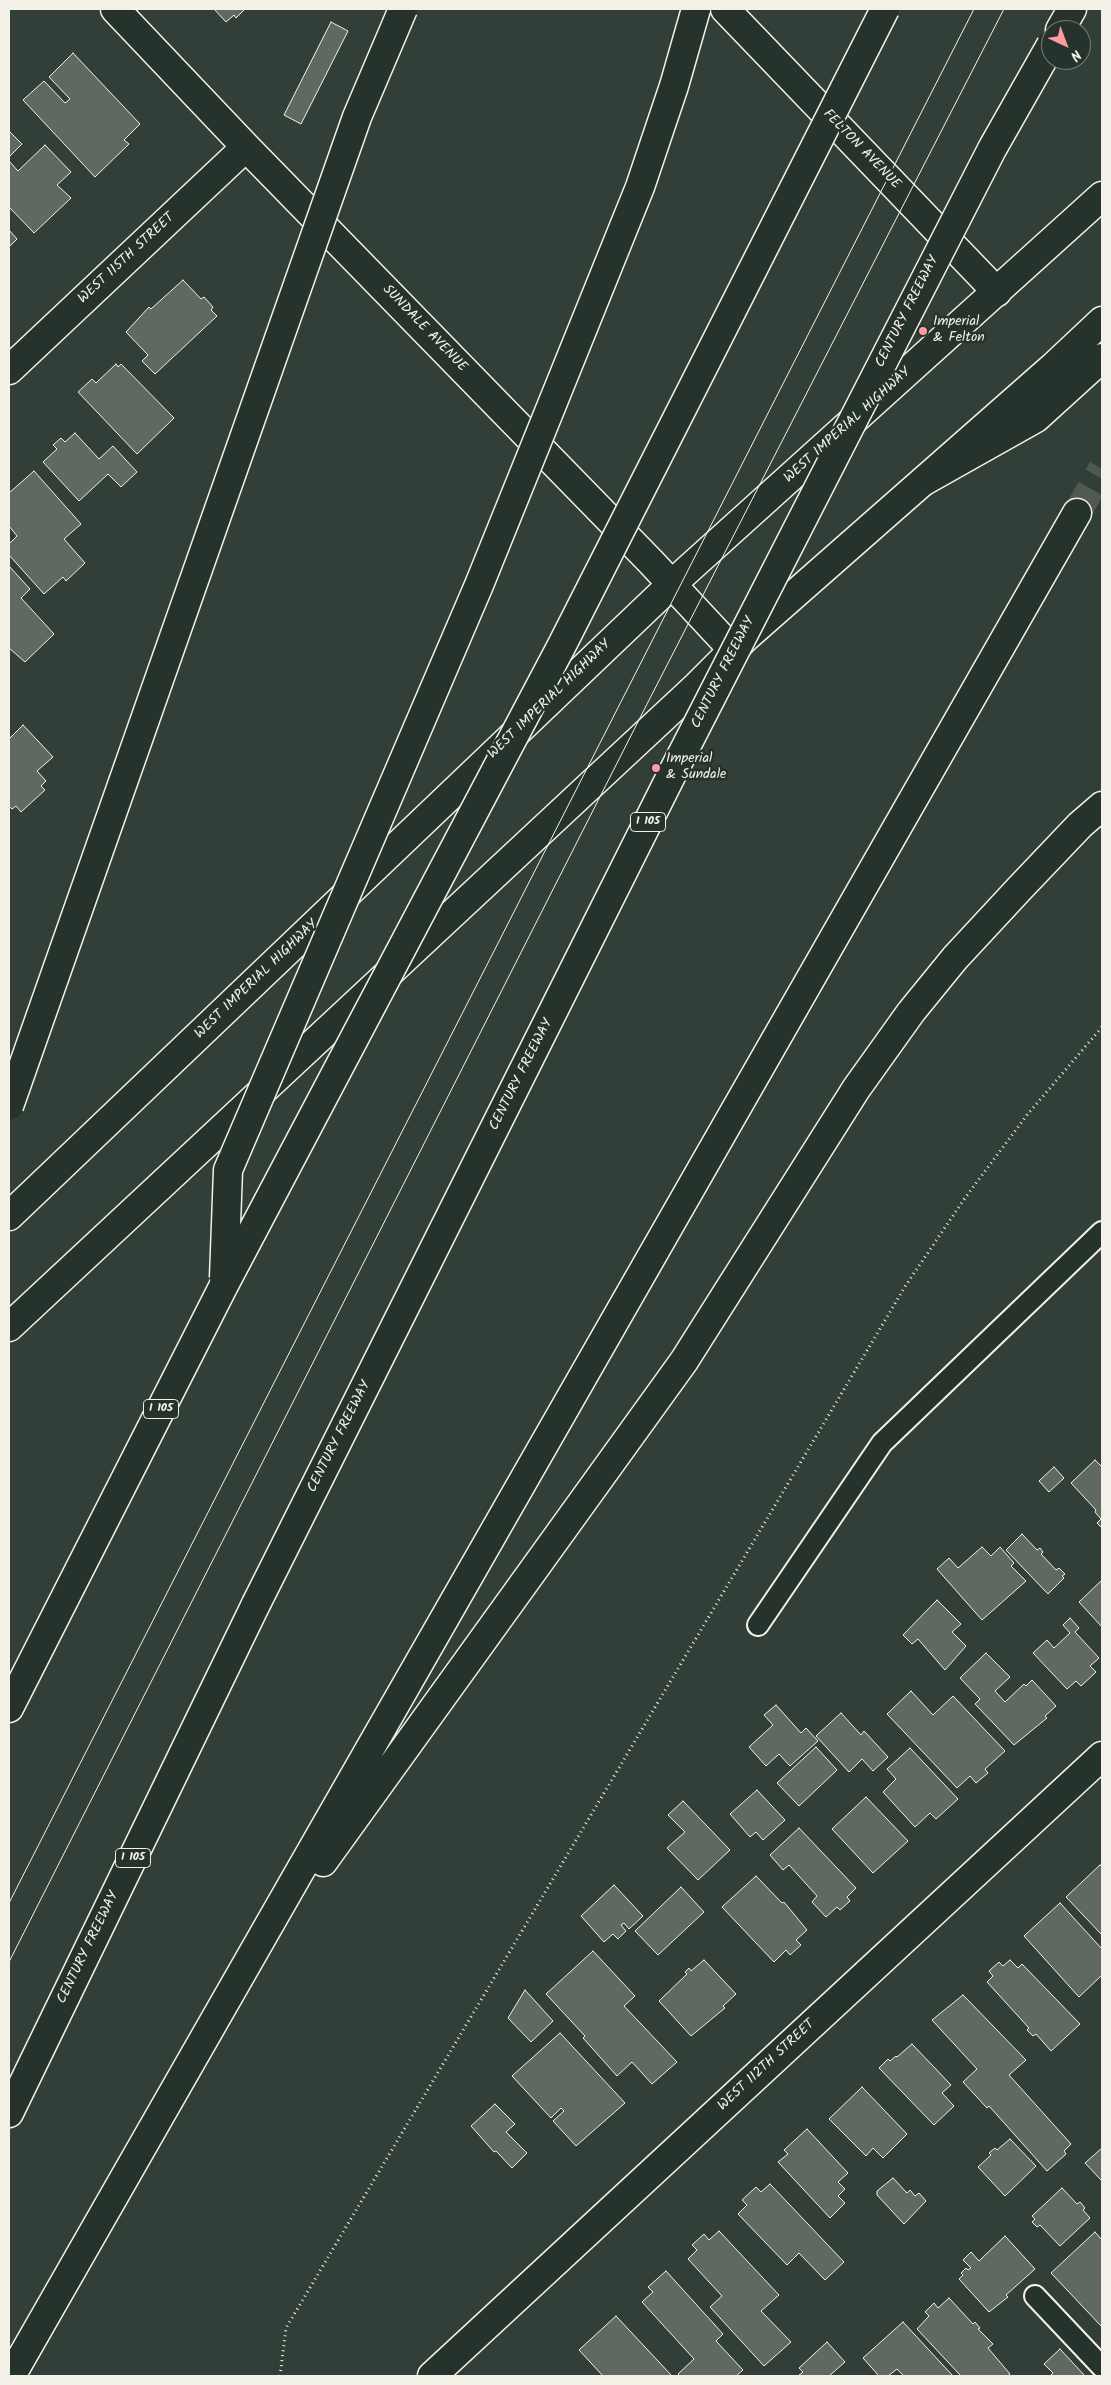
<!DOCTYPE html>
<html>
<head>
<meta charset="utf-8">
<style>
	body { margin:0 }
	#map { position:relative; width:1111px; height:2385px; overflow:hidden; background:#323e38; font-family:Kalam,sans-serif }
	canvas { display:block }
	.frame { position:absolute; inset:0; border:10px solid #f4f1e8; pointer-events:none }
	.north { position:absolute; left:1041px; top:20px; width:50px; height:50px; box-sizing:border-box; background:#26332d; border:1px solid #787f78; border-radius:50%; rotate:137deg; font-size:14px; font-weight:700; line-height:20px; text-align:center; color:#f4f1e8 }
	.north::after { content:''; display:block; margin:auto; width:18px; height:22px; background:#ff9aa2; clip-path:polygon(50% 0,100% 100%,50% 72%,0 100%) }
</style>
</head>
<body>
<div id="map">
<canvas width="1111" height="2385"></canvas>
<div class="frame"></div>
<div class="north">N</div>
</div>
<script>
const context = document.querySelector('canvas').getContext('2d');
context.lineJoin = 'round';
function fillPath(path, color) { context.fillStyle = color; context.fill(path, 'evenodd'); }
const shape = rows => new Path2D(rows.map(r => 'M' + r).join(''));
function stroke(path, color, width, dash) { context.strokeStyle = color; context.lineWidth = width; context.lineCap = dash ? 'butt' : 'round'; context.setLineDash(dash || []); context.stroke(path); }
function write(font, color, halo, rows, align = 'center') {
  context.font = font + ' Kalam,sans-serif'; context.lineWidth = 5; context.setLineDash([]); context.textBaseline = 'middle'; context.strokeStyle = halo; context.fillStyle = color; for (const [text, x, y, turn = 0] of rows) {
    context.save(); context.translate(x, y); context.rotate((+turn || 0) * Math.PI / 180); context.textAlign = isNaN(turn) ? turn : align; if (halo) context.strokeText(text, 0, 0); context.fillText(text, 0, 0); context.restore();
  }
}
const building = shape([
	[214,9,245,9,236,18,234,15,226,22,214,9],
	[331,22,348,31,301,124,284,115,331,22],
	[73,53,140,124,124,140,129,144,95,177,23,100,44,81,65,103,70,99,49,77,73,53],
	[9,131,22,144,9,157,9,131],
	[45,145,71,172,57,185,71,198,34,233,9,207,9,161,18,171,45,145],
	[9,230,17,239,9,247,9,230],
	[183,280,201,299,204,297,213,307,211,310,217,316,155,374,142,361,148,355,126,332,149,307,151,309,183,280],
	[116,364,118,367,121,364,174,418,137,454,78,392,92,379,96,383,116,364],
	[75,433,99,459,113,446,137,472,121,487,108,474,79,501,43,462,57,449,53,445,61,438,65,442,75,433],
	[34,471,81,524,64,539,85,563,66,581,63,577,44,594,9,555,9,544,17,536,9,526,9,493,34,471],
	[9,566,30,589,21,598,54,634,25,662,9,648,9,566],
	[23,725,53,757,37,771,46,781,41,786,45,790,21,812,16,806,12,809,9,806,9,739,23,725],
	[1095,1460,1102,1467,1102,1528,1097,1523,1101,1519,1095,1512,1096,1510,1071,1483,1095,1460],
	[1054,1467,1064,1478,1049,1492,1039,1481,1054,1467],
	[1022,1534,1037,1550,1040,1548,1043,1552,1041,1554,1056,1570,1059,1568,1065,1574,1062,1576,1064,1578,1048,1594,1006,1550,1022,1534],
	[982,1547,991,1556,1000,1547,1014,1563,1011,1566,1026,1581,982,1620,937,1569,949,1558,958,1568,982,1547],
	[1102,1580,1102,1627,1079,1602,1102,1580],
	[937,1600,961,1624,952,1632,966,1646,945,1670,918,1639,912,1644,903,1635,937,1600],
	[1070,1618,1079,1628,1075,1632,1099,1658,1090,1666,1096,1672,1081,1686,1076,1681,1067,1689,1033,1653,1047,1640,1054,1648,1070,1633,1063,1625,1070,1618],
	[986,1653,1010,1677,995,1691,1005,1702,1024,1684,1026,1686,1032,1680,1056,1706,1045,1716,1047,1718,1014,1745,975,1704,980,1699,960,1678,986,1653],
	[911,1691,933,1715,953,1696,1005,1751,985,1769,988,1773,976,1783,970,1776,957,1788,887,1714,911,1691],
	[776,1705,801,1733,806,1728,818,1741,790,1766,779,1754,766,1766,749,1747,773,1725,764,1715,776,1705],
	[841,1713,861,1735,864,1731,888,1757,873,1771,862,1759,849,1772,816,1736,841,1713],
	[816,1747,837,1770,799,1806,777,1783,816,1747],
	[910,1748,958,1799,936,1819,930,1813,915,1827,883,1792,896,1779,887,1769,910,1748],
	[757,1790,785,1820,763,1840,756,1832,750,1837,730,1814,757,1790],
	[866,1797,908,1841,873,1873,832,1829,866,1797],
	[683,1801,730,1850,698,1880,667,1848,685,1832,668,1815,683,1801],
	[799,1828,856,1888,847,1897,850,1901,840,1910,837,1907,826,1917,812,1902,817,1896,789,1865,783,1870,770,1855,799,1828],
	[1100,1865,1102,1867,1102,1935,1066,1897,1100,1865],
	[756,1876,782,1903,784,1902,807,1930,796,1940,801,1945,790,1955,786,1950,774,1962,722,1907,756,1876],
	[614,1885,643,1916,629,1929,624,1923,621,1925,626,1931,618,1939,613,1934,604,1942,581,1916,614,1885],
	[681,1887,704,1912,658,1955,635,1931,681,1887],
	[1060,1903,1102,1949,1102,1975,1079,1997,1024,1936,1060,1903],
	[593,1951,635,1996,624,2006,677,2062,652,2084,632,2062,617,2076,583,2038,585,2036,546,1994,593,1951],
	[704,1960,736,1994,723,2006,725,2008,691,2036,659,2001,687,1974,685,1972,689,1968,691,1971,704,1960],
	[1010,1960,1018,1968,1022,1964,1080,2024,1051,2051,1036,2034,1033,2036,1027,2030,1029,2028,987,1982,993,1976,989,1971,999,1962,1003,1966,1010,1960],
	[525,1990,553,2021,531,2042,508,2018,525,1990],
	[963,1995,1026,2060,1009,2075,1071,2144,1064,2151,1066,2154,1047,2171,989,2106,987,2108,963,2082,977,2069,932,2020,963,1995],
	[560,2033,625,2103,576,2146,553,2121,564,2111,561,2108,551,2118,512,2076,560,2033],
	[912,2044,951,2085,942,2093,954,2106,934,2125,879,2068,888,2059,890,2061,896,2056,897,2057,912,2044],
	[862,2087,907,2134,883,2158,873,2148,866,2156,829,2119,862,2087],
	[495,2104,515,2124,506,2132,527,2153,512,2168,496,2151,494,2152,471,2126,495,2104],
	[807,2129,848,2173,838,2182,845,2189,838,2196,845,2203,830,2218,778,2162,788,2154,784,2150,807,2129],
	[1010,2139,1036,2166,1005,2196,978,2167,991,2155,989,2153,995,2148,997,2150,1010,2139],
	[1102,2148,1102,2181,1085,2163,1102,2148],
	[893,2178,907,2193,910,2190,915,2196,919,2193,926,2201,904,2224,877,2195,877,2191,893,2178],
	[770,2184,844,2262,825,2280,799,2253,787,2265,738,2214,747,2205,742,2200,756,2187,761,2192,770,2184],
	[1062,2188,1077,2204,1080,2202,1085,2208,1083,2210,1090,2218,1060,2246,1040,2225,1037,2227,1032,2222,1035,2219,1032,2216,1062,2188],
	[719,2231,779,2295,761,2311,791,2342,764,2366,710,2307,722,2296,688,2259,697,2250,692,2245,704,2234,709,2240,719,2231],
	[1095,2232,1102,2240,1102,2327,1051,2273,1095,2232],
	[1005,2236,1035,2269,1006,2295,1008,2297,989,2312,959,2279,963,2275,961,2273,966,2268,968,2270,971,2268,963,2260,971,2252,979,2261,1005,2236],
	[666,2271,723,2334,716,2341,743,2370,736,2376,680,2376,678,2374,694,2359,642,2302,653,2292,648,2287,666,2271],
	[949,2298,973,2324,975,2322,980,2328,978,2329,993,2344,988,2348,1010,2374,1007,2376,961,2376,917,2329,929,2316,925,2312,934,2303,938,2308,949,2298],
	[616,2316,672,2376,603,2376,579,2350,616,2316],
	[903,2322,953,2376,904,2376,897,2369,888,2376,879,2376,863,2358,903,2322],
	[827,2342,845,2362,829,2376,798,2376,803,2372,799,2368,827,2342],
	[1060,2349,1085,2376,1050,2376,1053,2373,1044,2364,1060,2349]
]);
fillPath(building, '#5f6861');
stroke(building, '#f4f1e8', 1);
stroke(shape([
	[1077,513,1102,469]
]), '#4f5952', 28, [28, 14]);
const lane = shape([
	[758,1625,882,1443,1102,1232],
	[1035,2296,1102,2367]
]);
const street = shape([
	[115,9,246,147,651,562,733,650],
	[725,9,997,292],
	[9,370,246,147],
	[432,2376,1102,1756]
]);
const primary = shape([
	[9,1216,672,584,1102,196],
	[9,1327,697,686,746,637,1053,367,1102,321]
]);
const highway = shape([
	[1060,30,1072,9],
	[924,481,1036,418,1102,358],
	[9,1708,224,1285],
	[323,1862,684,1361,856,1089,911,1012,955,958,1020,888,1080,825,1102,806],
	[9,2113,256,1604],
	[11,2376,1077,513]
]);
stroke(lane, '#f4f1e8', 24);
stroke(street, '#f4f1e8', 31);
stroke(primary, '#f4f1e8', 31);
stroke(highway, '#f4f1e8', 31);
stroke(shape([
	[280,2376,286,2328,906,1285,965,1198,1027,1115,1102,1027]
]), '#f4f1e8', 3, [1, 4]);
stroke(lane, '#26332d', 20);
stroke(street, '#26332d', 28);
stroke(primary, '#26332d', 28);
stroke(highway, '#26332d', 28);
stroke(shape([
	[9,1903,974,9],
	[9,1962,646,706,1004,9]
]), '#f4f1e8', 1);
const highwayBridge = shape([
	[9,1106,357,117,403,9],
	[224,1278,228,1170,479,585,640,187,674,86,696,9],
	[224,1285,562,645,885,9],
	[256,1604,674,770,992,149,1051,45]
]);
stroke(highwayBridge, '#f4f1e8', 31, []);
stroke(highwayBridge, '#26332d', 28);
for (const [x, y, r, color] of [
	[923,331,5,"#ff9aa2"],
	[656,768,5,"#ff9aa2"]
]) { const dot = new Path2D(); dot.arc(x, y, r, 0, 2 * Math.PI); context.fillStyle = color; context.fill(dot); stroke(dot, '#26332d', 2); }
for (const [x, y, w] of [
	[648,822,35],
	[161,1409,35],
	[133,1858,35]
]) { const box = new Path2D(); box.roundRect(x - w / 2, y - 9.5, w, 19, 4); context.fillStyle = '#26332d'; context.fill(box); stroke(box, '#f4f1e8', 1); }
write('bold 12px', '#f4f1e8', null, [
	["I 105",648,822],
	["I 105",161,1409],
	["I 105",133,1858]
]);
write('14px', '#f4f1e8', '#26332d', [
	["FELTON AVENUE",861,150,46],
	["WEST 115TH STREET",127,259,-43],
	["CENTURY FREEWAY",908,312,-63],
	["SUNDALE AVENUE",424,329,46],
	["WEST IMPERIAL HIGHWAY",848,426,-42],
	["CENTURY FREEWAY",724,673,-63],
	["WEST IMPERIAL HIGHWAY",550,700,-44],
	["WEST IMPERIAL HIGHWAY",257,980,-44],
	["CENTURY FREEWAY",522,1075,-63],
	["CENTURY FREEWAY",340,1437,-63],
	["CENTURY FREEWAY",89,1948,-64],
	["WEST 112TH STREET",767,2066,-43]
]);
write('14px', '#f4f1e8', '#26332d', [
	["Imperial",933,323],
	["& Felton",933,339],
	["Imperial",666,760],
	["& Sundale",666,776]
], 'left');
</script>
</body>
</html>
